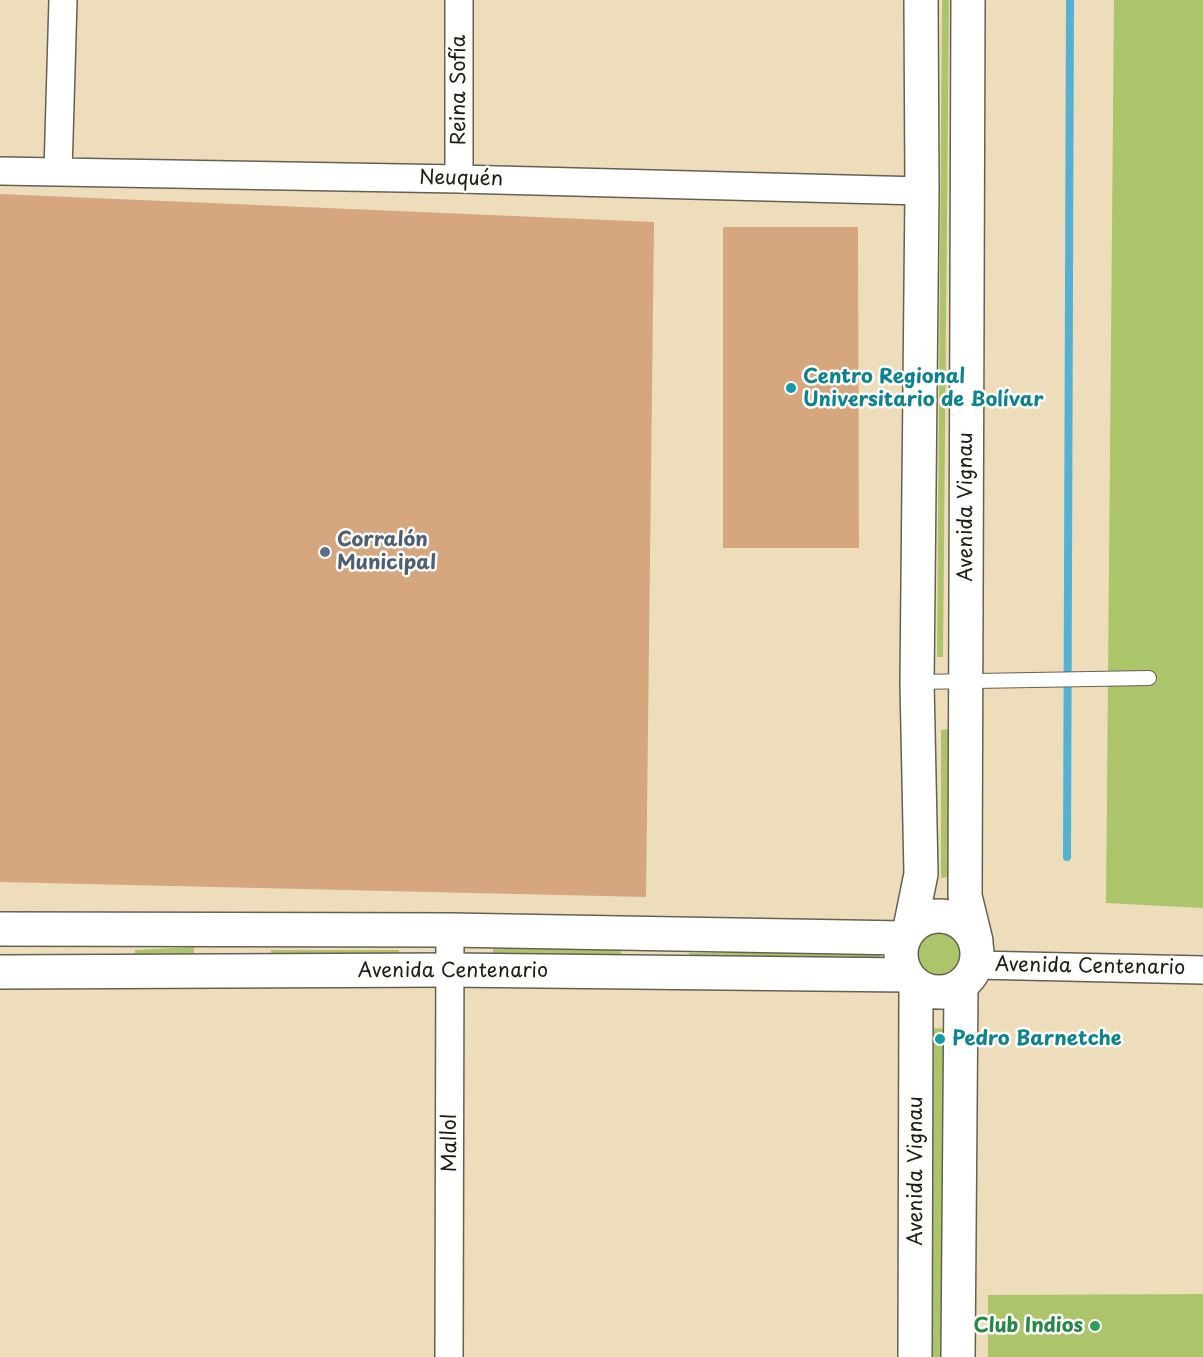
<!DOCTYPE html>
<html>
<head>
<meta charset="utf-8">
<style>
	body { margin:0 }
	canvas { display:block; background:#edb }
</style>
</head>
<body>
<canvas width="1203" height="1357"></canvas>
<script>
const context = document.querySelector('canvas').getContext('2d');
context.lineJoin = 'round';
function fillPath(path, color) { context.fillStyle = color; context.fill(path, 'evenodd'); }
const shape = rows => new Path2D(rows.map(r => 'M' + r).join(''));
function stroke(path, color, width, dash) { context.strokeStyle = color; context.lineWidth = width; context.lineCap = dash ? 'butt' : 'round'; context.setLineDash(dash || []); context.stroke(path); }
function write(font, color, halo, rows, align = 'center') {
  context.font = font + ' "Playpen Sans",sans-serif'; context.lineWidth = 5; context.setLineDash([]); context.textBaseline = 'middle'; context.strokeStyle = halo; context.fillStyle = color; for (const [text, x, y, turn = 0] of rows) {
    context.save(); context.translate(x, y); context.rotate((+turn || 0) * Math.PI / 180); context.textAlign = isNaN(turn) ? turn : align; if (halo) context.strokeText(text, 0, 0); context.fillText(text, 0, 0); context.restore();
  }
}
fillPath(shape([
	[942,0,949,0,943,657,937,657],
	[1114,0,1203,0,1203,908,1106,903],
	[948,729,948,877,941,878,941,730],
	'917 955a22 22 0 1 1 44 0a22 22 0 1 1-44 0Z',
	[880,943,881,969,689,961,689,953,817,953],
	[194,947,194,955,135,958,135,950],
	[493,949,621,949,621,957,493,957],
	[271,950,399,950,399,958,271,958],
	[931,1028,951,1029,948,1357,927,1357],
	[1203,1294,1203,1357,988,1357,988,1295]
]), '#adc56a');
stroke(shape([
	[1067,857,1070,0]
]), '#55b1d3', 8);
fillPath(shape([
	[0,194,654,222,646,897,0,882],
	[723,227,858,227,859,548,723,548]
]), '#d6a67e');
const service = shape([
	[917,682,1149,678]
]);
const minor = shape([
	[0,171,459,179,922,191],
	[58,172,63,0],
	[459,179,459,0],
	[976,965,1203,970],
	[449,1357,450,930]
]);
const tertiary = shape([
	[0,929,450,930,904,938],
	[0,972,450,970,907,975]
]);
const secondary = shape([
	[968,0,965,896,976,941],
	'901 954a38 38 0 1 1 76 0a38 38 0 1 1-76 0Z',
	[910,928,921,874,917,682,922,191,921,0],
	[915,1357,916,985],
	[958,1357,961,986]
]);
stroke(service, '#666054', 16);
stroke(minor, '#666054', 30);
stroke(tertiary, '#666054', 36);
stroke(secondary, '#666054', 36);
stroke(service, '#fff', 14);
stroke(minor, '#fff', 27);
stroke(tertiary, '#fff', 33);
stroke(secondary, '#fff', 33);
for (const [x, y, r, color] of [
	[791,388,6,"#0f9aa8"],
	[325,552,6,"#5c6f8a"],
	[940,1039,6,"#0f9aa8"],
	[1095,1326,6,"#2e9e5b"]
]) { const dot = new Path2D(); dot.arc(x, y, r, 0, 2 * Math.PI); context.fillStyle = color; context.fill(dot); stroke(dot, '#fdfcf7', 2); }
write('20px', '#1c1c1c', '#fdfcf7', [
	["Reina Sofía",459,90,-90],
	["Neuquén",461,179,1],
	["Avenida Vignau",966,507,-90],
	["Avenida Centenario",1090,967,1],
	["Avenida Centenario",453,971],
	["Mallol",450,1143,-90],
	["Avenida Vignau",916,1171,-90]
]);
write('bold 20px', '#0d838f', '#fdfcf7', [
	["Centro Regional",803,377],
	["Universitario de Bolívar",803,400],
	["Pedro Barnetche",952,1039]
], 'left');
write('bold 20px', '#4e5e75', '#fdfcf7', [
	["Corralón",337,540],
	["Municipal",337,563]
], 'left');
write('bold 20px', '#27864d', '#fdfcf7', [
	["Club Indios",1083,1326]
], 'right');
</script>
</body>
</html>
